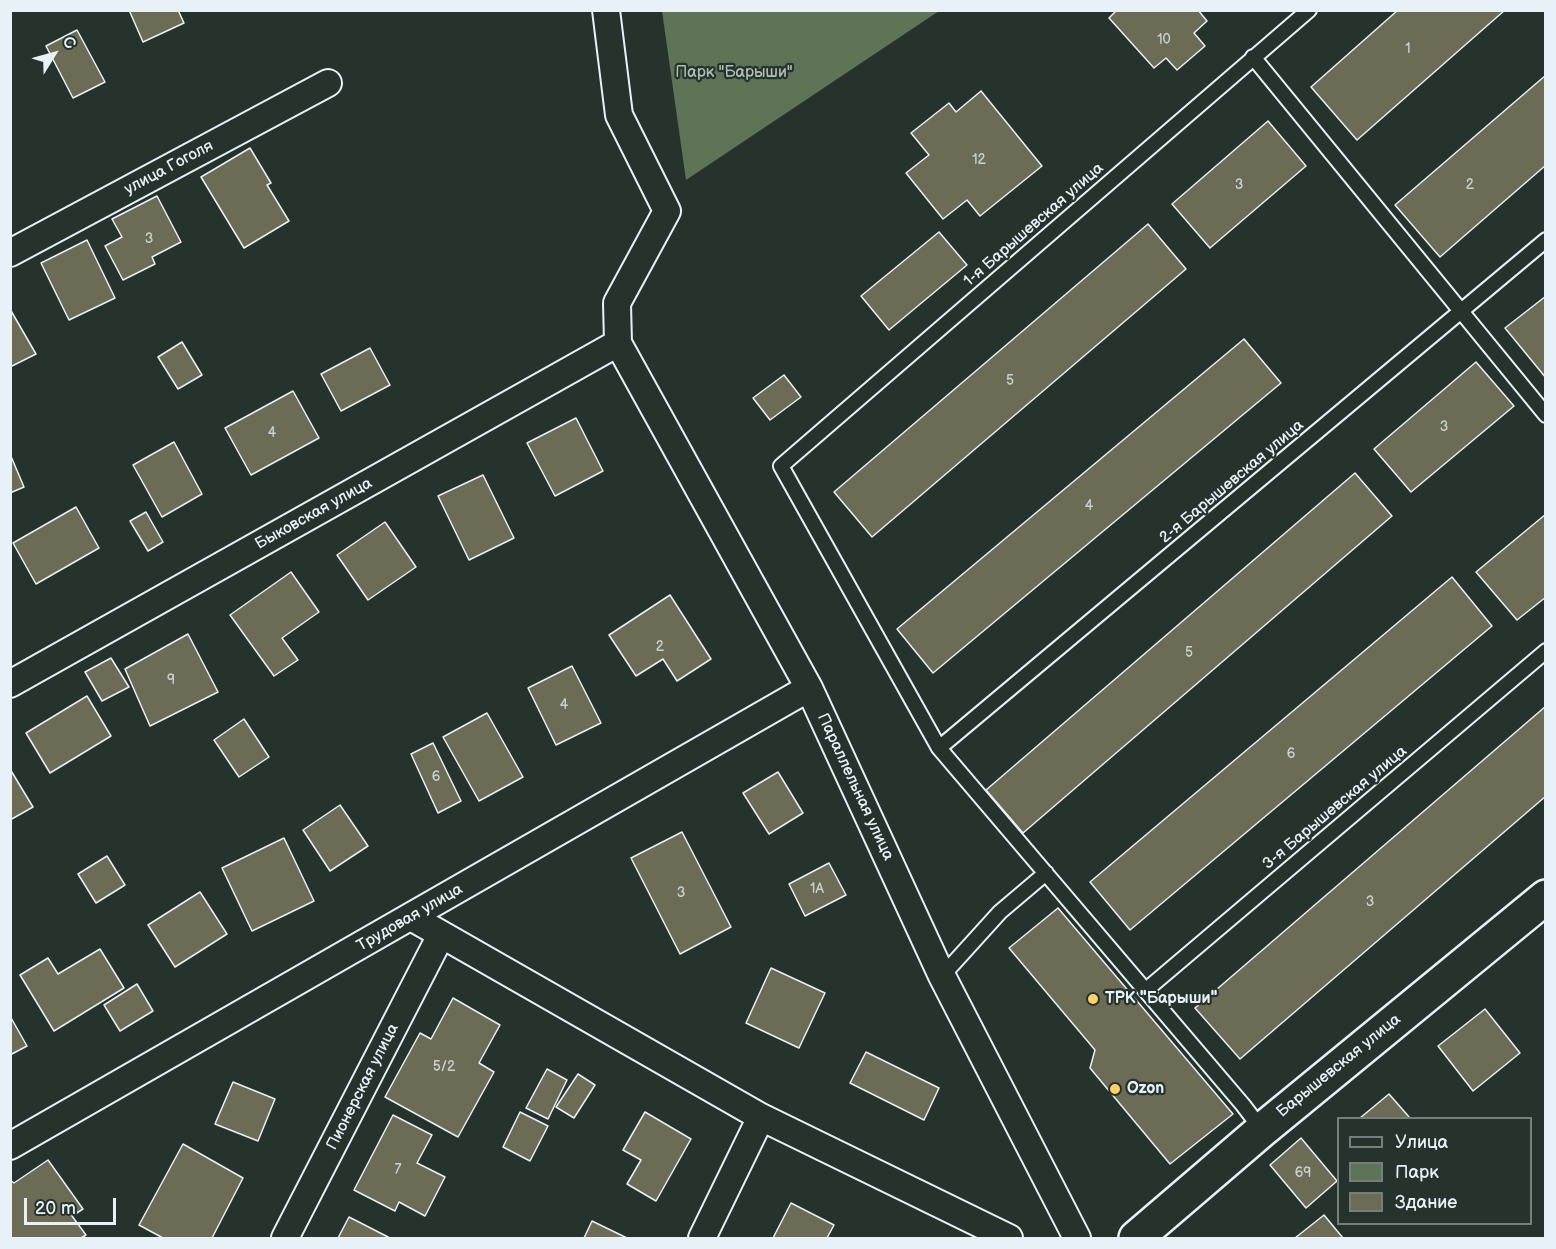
<!DOCTYPE html>
<html>
<head>
<meta charset="utf-8">
<style>
	body { margin:0 }
	#map { position:relative; width:1556px; height:1249px; overflow:hidden; background:#26332d; font-family:"Balsamiq Sans",sans-serif }
	canvas { display:block }
	.frame { position:absolute; inset:0; border:12px solid #e8f1f8; pointer-events:none }
	.legend { position:absolute; left:1337px; top:1117px; width:195px; height:108px; box-sizing:border-box; background:#26332d; border:2px solid #747f7e; margin:0; padding:8px 10px; list-style:none; font-size:18px; color:#e8f1f8 }
	.legend li { display:flex; align-items:center; gap:12px; height:30px }
	.legend b { width:30px; border:2px solid #747f7e }
	.north { position:absolute; left:24px; top:24px; width:60px; height:60px; -webkit-text-stroke:4px #26332d; paint-order:stroke; rotate:53deg; font-size:16px; font-weight:700; line-height:24px; text-align:center; color:#e8f1f8 }
	.north::after { content:''; display:block; margin:auto; width:21px; height:27px; background:#e8f1f8; clip-path:polygon(50% 0,100% 100%,50% 72%,0 100%) }
	.scale { position:absolute; left:24px; top:1198px; width:92px; height:27px; box-sizing:border-box; border:3px solid #e8f1f8; border-top:0; padding-left:8px; font-size:18px; line-height:21px; white-space:nowrap; color:#e8f1f8; -webkit-text-stroke:4px #26332d; paint-order:stroke }
</style>
</head>
<body>
<div id="map">
<canvas width="1556" height="1249"></canvas>
<div class="frame"></div>
<ul class="legend">
<li><b style="height:8px;background:#26332d"></b>Улица</li>
<li><b style="height:16px;background:#5f7356"></b>Парк</li>
<li><b style="height:16px;background:#6b6b56"></b>Здание</li>
</ul>
<div class="north">С</div>
<div class="scale">20 m</div>
</div>
<script>
const context = document.querySelector('canvas').getContext('2d');
context.lineJoin = 'round';
function fillPath(path, color) { context.fillStyle = color; context.fill(path, 'evenodd'); }
const shape = rows => new Path2D(rows.map(r => 'M' + r).join(''));
function stroke(path, color, width, dash) { context.strokeStyle = color; context.lineWidth = width; context.lineCap = dash ? 'butt' : 'round'; context.setLineDash(dash || []); context.stroke(path); }
function write(font, color, halo, rows, align = 'center') {
  context.font = font + ' "Balsamiq Sans",sans-serif'; context.lineWidth = 4.5; context.setLineDash([]); context.textBaseline = 'middle'; context.strokeStyle = halo; context.fillStyle = color; for (const [text, x, y, turn = 0] of rows) {
    context.save(); context.translate(x, y); context.rotate((+turn || 0) * Math.PI / 180); context.textAlign = isNaN(turn) ? turn : align; if (halo) context.strokeText(text, 0, 0); context.fillText(text, 0, 0); context.restore();
  }
}
fillPath(shape([
	[662,11,662,10,939,11,686,180]
]), '#5f7356');
const building = shape([
	[129,10,178,10,184,23,143,42,129,10],
	[1117,10,1198,10,1207,21,1194,33,1205,46,1177,70,1166,58,1154,68,1109,18,1117,10],
	[1398,10,1505,10,1357,140,1311,87,1398,10],
	[77,30,105,82,73,98,46,46,77,30],
	[1546,75,1546,165,1440,257,1395,205,1546,75],
	[981,91,1042,166,980,216,967,200,943,219,906,173,929,155,911,133,949,103,956,112,981,91],
	[1268,121,1306,166,1210,248,1172,204,1268,121],
	[250,148,271,183,267,185,289,221,244,248,201,177,250,148],
	[157,196,181,242,152,257,155,264,123,280,105,246,122,237,112,219,157,196],
	[1148,224,1186,269,872,537,834,492,1148,224],
	[939,232,967,265,889,330,861,296,939,232],
	[87,240,115,298,69,320,41,263,87,240],
	[1546,296,1546,378,1505,328,1546,296],
	[10,309,36,354,10,367,10,309],
	[1244,339,1281,383,933,673,897,629,1244,339],
	[182,342,202,375,178,389,158,357,182,342],
	[370,348,390,385,341,411,321,374,370,348],
	[1476,362,1514,406,1411,492,1374,449,1476,362],
	[784,375,801,397,770,420,753,398,784,375],
	[293,391,319,438,251,475,225,428,293,391],
	[576,418,603,471,555,496,527,443,576,418],
	[174,442,202,494,162,517,133,465,174,442],
	[10,454,24,487,10,493,10,454],
	[1355,473,1392,516,1023,833,986,790,1355,473],
	[483,475,514,538,469,560,438,496,483,475],
	[76,507,99,548,36,584,13,543,76,507],
	[146,512,163,542,148,551,130,521,146,512],
	[1546,514,1546,597,1517,620,1476,572,1546,514],
	[385,522,416,567,368,600,337,555,385,522],
	[291,572,319,612,282,638,298,660,274,676,230,615,291,572],
	[1452,577,1492,626,1130,930,1090,882,1452,577],
	[670,595,711,659,677,681,663,659,636,676,609,635,670,595],
	[188,634,218,692,150,726,125,669,188,634],
	[111,658,129,687,102,701,85,672,111,658],
	[572,666,601,723,556,745,528,688,572,666],
	[87,696,111,736,50,773,26,733,87,696],
	[1546,706,1546,796,1240,1059,1195,1008,1546,706],
	[487,713,523,777,479,801,443,737,487,713],
	[244,719,269,757,239,777,214,740,244,719],
	[433,743,461,801,438,813,411,754,433,743],
	[10,769,33,807,10,820,10,769],
	[778,772,803,813,769,834,743,793,778,772],
	[340,805,368,846,330,871,303,830,340,805],
	[682,832,731,927,680,954,631,858,682,832],
	[284,838,314,901,252,931,222,868,284,838],
	[107,856,125,885,96,903,78,874,107,856],
	[829,863,846,895,805,916,789,884,829,863],
	[200,892,227,934,175,967,148,925,200,892],
	[1058,908,1233,1114,1170,1164,1090,1068,1095,1050,1009,948,1058,908],
	[100,949,124,988,54,1031,20,975,48,958,58,974,100,949],
	[771,968,825,993,799,1048,746,1023,771,968],
	[137,984,153,1011,120,1031,104,1005,137,984],
	[453,998,500,1025,479,1063,494,1072,458,1137,385,1097,420,1033,431,1039,453,998],
	[1485,1009,1520,1053,1473,1091,1438,1046,1485,1009],
	[10,1016,27,1046,10,1055,10,1016],
	[866,1052,939,1088,924,1120,850,1083,866,1052],
	[547,1069,567,1080,548,1119,526,1108,547,1069],
	[578,1074,595,1085,574,1118,556,1107,578,1074],
	[233,1082,275,1099,258,1141,215,1124,233,1082],
	[1389,1094,1410,1118,1360,1118,1389,1094],
	[520,1112,548,1126,530,1161,503,1147,520,1112],
	[645,1112,691,1139,656,1201,627,1184,641,1160,623,1150,645,1112],
	[393,1115,432,1135,417,1163,445,1177,425,1216,399,1202,395,1211,354,1190,393,1115],
	[1301,1138,1337,1181,1306,1208,1270,1165,1301,1138],
	[183,1144,243,1178,212,1238,163,1238,139,1225,183,1144],
	[48,1160,83,1209,72,1216,86,1235,81,1238,10,1238,10,1180,14,1183,48,1160],
	[791,1203,834,1225,827,1238,773,1238,791,1203],
	[1324,1215,1343,1238,1295,1238,1324,1215],
	[349,1217,390,1238,338,1238,349,1217],
	[592,1221,627,1238,584,1238,592,1221]
]);
fillPath(building, '#6b6b56');
stroke(building, '#e8f1f8', 1.5);
const lane = shape([
	[1253,57,1546,415],
	[939,748,1546,240],
	[942,976,1000,912,1046,873],
	[1146,990,1546,651],
	[1262,1130,1243,1105,939,748,781,466,1309,10]
]);
const street = shape([
	[606,10,619,115,667,211,617,303,618,343,809,688,942,976,1077,1238],
	[10,253,328,83],
	[10,684,618,343],
	[411,917,761,1117,1009,1238],
	[10,1146,809,688],
	[285,1238,441,935],
	[702,1238,761,1117]
]);
const secondary = shape([
	[1136,1238,1262,1130,1546,897]
]);
stroke(lane, '#e8f1f8', 18);
stroke(street, '#e8f1f8', 30);
stroke(secondary, '#e8f1f8', 38);
stroke(lane, '#26332d', 14);
stroke(street, '#26332d', 26);
stroke(secondary, '#26332d', 33);
for (const [x, y, r, color] of [
	[1093,999,6,"#ffd166"],
	[1115,1089,6,"#ffd166"]
]) { const dot = new Path2D(); dot.arc(x, y, r, 0, 2 * Math.PI); context.fillStyle = color; context.fill(dot); stroke(dot, '#26332d', 2); }
write('14px', '#c9d0d0', null, [
	["10",1164,40],
	["1",1408,49],
	["12",979,160],
	["3",1239,185],
	["2",1470,185],
	["3",149,239],
	["5",1010,381],
	["3",1444,427],
	["4",272,433],
	["4",1089,506],
	["2",660,647],
	["5",1189,653],
	["9",171,680],
	["4",564,705],
	["6",1291,754],
	["6",436,777],
	["1А",817,889],
	["3",681,893],
	["3",1370,902],
	["5/2",444,1067],
	["7",398,1170],
	["69",1303,1173]
]);
write('16px', '#b1bfb7', '#26332d', [
	["Парк \"Барыши\"",734,73]
]);
write('16px', '#e8f1f8', '#26332d', [
	["улица Гоголя",169,168,-28],
	["1-я Барышевская улица",1034,225,-41],
	["2-я Барышевская улица",1232,482,-40],
	["Быковская улица",314,514,-29],
	["Параллельная улица",855,787,65],
	["3-я Барышевская улица",1335,808,-40],
	["Трудовая улица",410,918,-30],
	["Барышевская улица",1339,1066,-39],
	["Пионерская улица",363,1087,-63]
]);
write('bold 16px', '#e8f1f8', '#26332d', [
	["ТРК \"Барыши\"",1105,999],
	["Ozon",1127,1089]
], 'left');
</script>
</body>
</html>
